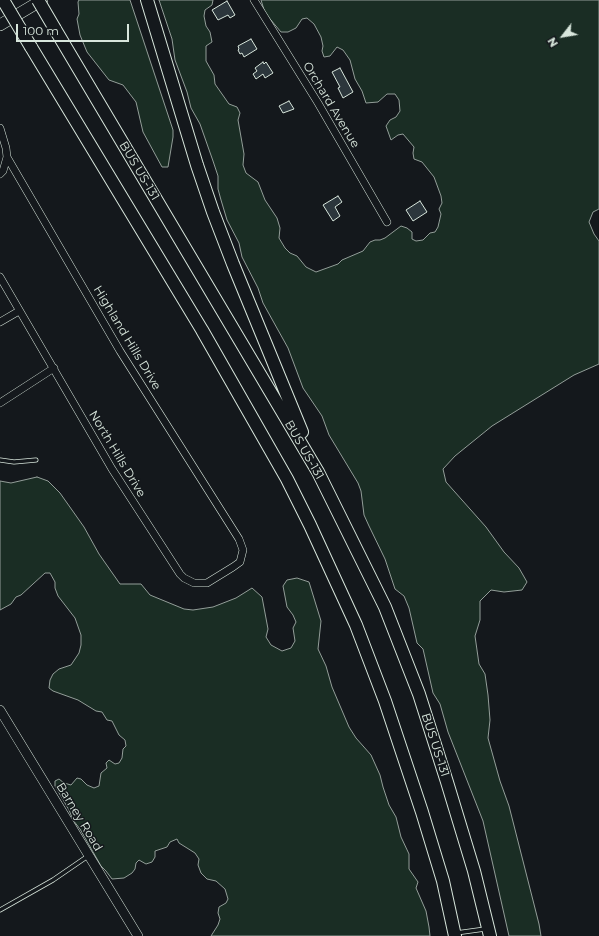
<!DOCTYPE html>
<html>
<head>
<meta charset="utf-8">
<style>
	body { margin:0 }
	#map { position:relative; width:599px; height:936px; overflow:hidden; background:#14181c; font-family:Montserrat,sans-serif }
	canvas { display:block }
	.north { position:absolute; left:543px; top:16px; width:40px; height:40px; -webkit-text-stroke:3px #14181c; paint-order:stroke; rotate:239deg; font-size:11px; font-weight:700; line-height:16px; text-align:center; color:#d8e6dc }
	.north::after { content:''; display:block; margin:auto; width:14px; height:18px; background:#d8e6dc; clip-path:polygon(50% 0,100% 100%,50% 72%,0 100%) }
	.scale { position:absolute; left:16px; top:24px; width:113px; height:18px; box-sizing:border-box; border:2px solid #d8e6dc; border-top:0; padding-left:5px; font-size:12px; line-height:14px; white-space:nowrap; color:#d8e6dc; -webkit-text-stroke:3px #14181c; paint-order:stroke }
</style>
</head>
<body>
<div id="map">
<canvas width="599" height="936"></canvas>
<div class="north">N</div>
<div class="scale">100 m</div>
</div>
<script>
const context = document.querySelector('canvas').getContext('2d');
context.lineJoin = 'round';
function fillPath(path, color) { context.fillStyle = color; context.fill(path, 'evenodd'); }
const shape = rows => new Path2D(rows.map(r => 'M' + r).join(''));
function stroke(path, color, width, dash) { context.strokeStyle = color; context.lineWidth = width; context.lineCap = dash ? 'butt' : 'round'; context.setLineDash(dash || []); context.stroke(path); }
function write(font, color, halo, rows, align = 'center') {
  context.font = font + ' Montserrat,sans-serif'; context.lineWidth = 3; context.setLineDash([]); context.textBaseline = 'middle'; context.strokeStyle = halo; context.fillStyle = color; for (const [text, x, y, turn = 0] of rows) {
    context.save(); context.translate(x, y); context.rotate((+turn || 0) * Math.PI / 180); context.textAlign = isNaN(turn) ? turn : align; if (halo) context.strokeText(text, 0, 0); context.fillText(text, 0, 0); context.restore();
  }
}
const green = shape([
	[79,0,130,0,173,130,173,137,168,167,162,167,143,132,136,102,123,85,109,80,87,52,80,35,77,19,79,14,78,2,79,0],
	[159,0,213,0,212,5,205,10,204,16,206,26,210,32,212,42,206,46,206,61,214,75,215,84,229,104,237,107,240,113,238,120,244,154,243,165,246,173,258,182,265,200,277,218,280,228,279,238,285,248,290,253,297,256,306,267,316,272,338,264,342,260,363,251,370,242,375,240,380,240,385,238,401,226,407,228,412,232,412,239,416,241,423,240,430,233,435,232,438,227,441,214,439,209,442,203,441,196,434,177,422,162,414,159,413,153,414,147,403,134,398,135,391,140,386,126,390,120,396,117,400,111,399,100,395,94,387,94,378,102,366,103,362,91,355,79,350,60,343,50,337,47,330,56,324,57,322,51,323,46,321,37,314,24,307,18,302,19,296,28,288,32,281,32,265,13,261,0,599,0,599,209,593,212,589,222,594,234,599,241,599,364,574,375,492,426,455,456,443,469,446,482,486,527,504,552,519,568,527,582,522,590,504,592,491,590,480,601,480,620,475,636,479,664,485,674,488,695,490,720,488,738,500,781,509,806,539,924,541,936,509,936,483,821,448,732,440,704,433,693,423,649,417,643,409,608,404,596,395,589,385,559,369,526,364,515,361,491,358,483,329,435,322,416,303,388,288,348,263,303,258,288,242,257,239,243,227,220,221,200,218,189,218,176,213,161,200,124,191,108,187,92,175,60,172,39,159,0],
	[37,477,48,481,60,493,84,527,99,554,120,584,141,584,150,595,184,609,193,610,213,607,236,598,252,588,262,597,268,629,266,637,271,645,282,651,291,648,295,641,293,628,296,622,293,615,287,607,283,586,287,580,297,578,309,582,321,621,318,649,326,666,332,687,349,727,356,738,371,755,380,775,383,787,389,805,396,817,401,837,409,854,409,869,418,882,416,888,426,911,429,927,430,936,211,936,218,925,220,919,218,913,219,907,226,903,228,899,225,889,216,881,207,879,201,873,198,865,199,859,195,853,179,843,177,839,170,842,167,847,155,851,155,857,152,862,146,864,139,860,136,863,135,869,132,873,124,878,112,879,106,871,101,866,80,829,73,820,69,810,55,786,55,781,59,779,64,783,71,785,77,778,81,779,87,785,94,788,99,786,101,773,107,768,106,763,109,760,115,764,119,763,122,758,123,749,126,746,125,740,119,735,112,721,107,720,102,712,96,711,78,700,53,691,49,688,50,680,53,674,59,669,71,665,79,653,81,645,81,635,75,618,58,596,55,588,55,582,50,573,45,573,21,595,16,597,11,604,0,610,0,481,11,483,37,477]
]);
fillPath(green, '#1a2d24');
stroke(green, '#939e99', 1);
const building = shape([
	[227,1,235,15,230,18,228,15,218,20,212,10,227,1],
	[251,39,257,49,244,57,242,53,240,54,238,50,239,49,238,46,251,39],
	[263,62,264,64,266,62,273,73,265,78,263,74,256,79,253,74,257,71,255,68,263,62],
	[340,68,353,92,343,98,338,88,340,87,332,72,340,68],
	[289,101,294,109,283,113,279,106,289,101],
	[338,196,342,202,335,207,340,216,333,221,323,205,338,196],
	[420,201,427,212,413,221,406,210,420,201]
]);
fillPath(building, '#2c363c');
stroke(building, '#d8e6dc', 1);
const service = shape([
	[0,460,14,462,36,460],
	[0,910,53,880,88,856],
	[456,933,485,929]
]);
const minor = shape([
	[254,0,318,103,387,222],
	[0,128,6,148,7,157,120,351,239,539,243,550,240,562,233,567,207,583,194,583,184,578,180,574,112,469,0,277],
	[0,174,3,171,7,157],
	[0,322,19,311],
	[0,403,54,368]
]);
const tertiary = shape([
	[0,710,138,936]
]);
const primary = shape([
	[0,25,42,0]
]);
const motorway = shape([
	[147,0,197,165,213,212,233,264,302,432],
	[55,29,318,472,385,607,419,694,447,782,474,871,490,936],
	[31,47,202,330,287,479,310,525,356,625,385,701,422,812,443,881,455,936]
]);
stroke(service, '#d8e6dc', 5);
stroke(minor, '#d8e6dc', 8);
stroke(tertiary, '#d8e6dc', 10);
stroke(primary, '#d8e6dc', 12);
stroke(motorway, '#d8e6dc', 14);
stroke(service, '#14181c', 3.5);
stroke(minor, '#14181c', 7);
stroke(tertiary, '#14181c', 9);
stroke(primary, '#14181c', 11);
stroke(motorway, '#14181c', 12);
const motorwayBridge = shape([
	[3,0,31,47],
	[38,0,55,29]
]);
stroke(motorwayBridge, '#d8e6dc', 14, []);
stroke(motorwayBridge, '#14181c', 12);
write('12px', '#d8e6dc', '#14181c', [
	["Orchard Avenue",331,105,59],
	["BUS US-131",139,171,59],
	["Highland Hills Drive",127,338,59],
	["BUS US-131",304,450,60],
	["North Hills Drive",117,454,59],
	["BUS US-131",435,745,72],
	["Barney Road",79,817,59]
]);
</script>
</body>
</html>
